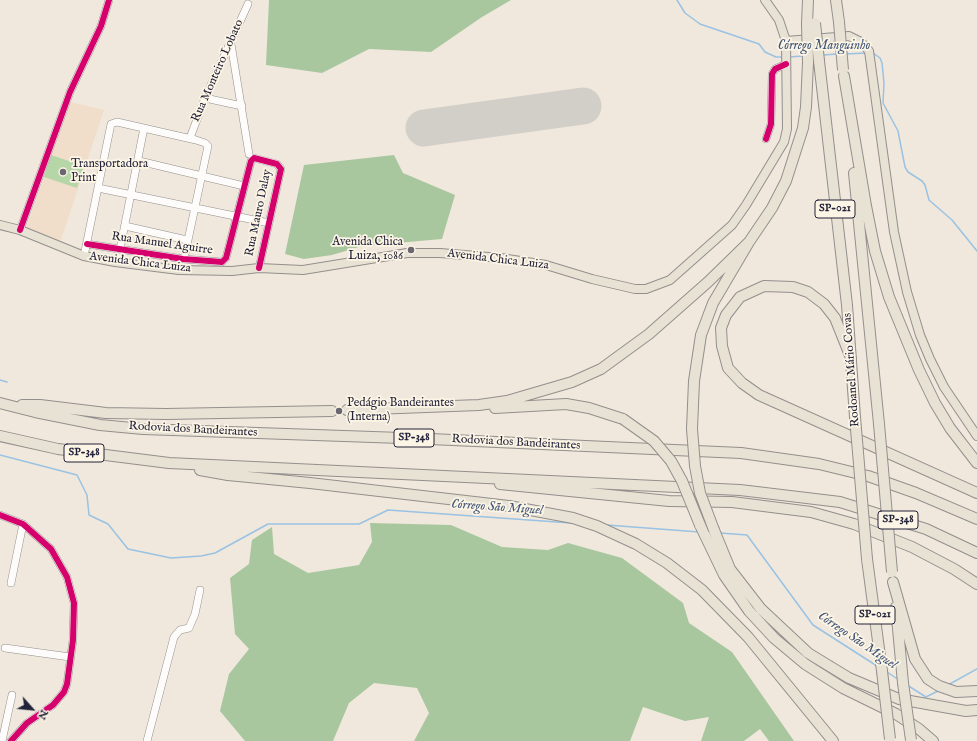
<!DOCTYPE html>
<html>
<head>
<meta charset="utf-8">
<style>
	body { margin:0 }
	#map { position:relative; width:977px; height:741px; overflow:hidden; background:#f0e8dc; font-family:"IM FELL English",serif }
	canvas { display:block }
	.north { position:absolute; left:12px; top:689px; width:40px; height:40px; -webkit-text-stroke:3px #fcf5e5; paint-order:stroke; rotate:117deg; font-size:11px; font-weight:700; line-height:16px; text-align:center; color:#22223b }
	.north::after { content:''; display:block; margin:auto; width:14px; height:18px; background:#22223b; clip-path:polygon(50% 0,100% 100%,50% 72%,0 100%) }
</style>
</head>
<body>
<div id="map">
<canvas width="977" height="741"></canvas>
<div class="north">N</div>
</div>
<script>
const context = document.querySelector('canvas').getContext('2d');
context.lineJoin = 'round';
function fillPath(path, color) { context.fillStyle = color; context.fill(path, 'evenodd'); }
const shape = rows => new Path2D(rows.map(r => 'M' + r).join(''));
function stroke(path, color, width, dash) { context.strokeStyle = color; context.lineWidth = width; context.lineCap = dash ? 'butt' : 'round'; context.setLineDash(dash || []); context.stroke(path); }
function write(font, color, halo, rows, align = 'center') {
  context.font = font + ' "IM FELL English",serif'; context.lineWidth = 3.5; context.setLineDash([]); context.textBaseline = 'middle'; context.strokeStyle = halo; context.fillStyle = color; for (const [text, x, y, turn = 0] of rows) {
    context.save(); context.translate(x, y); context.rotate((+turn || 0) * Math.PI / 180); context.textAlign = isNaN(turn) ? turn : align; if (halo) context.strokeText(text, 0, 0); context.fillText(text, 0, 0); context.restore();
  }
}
fillPath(shape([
	[70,102,104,110,60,243,26,228]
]), '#f0deca');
fillPath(shape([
	[51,155,84,166,77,188,44,177]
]), '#b7d6a8');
fillPath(shape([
	[269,0,511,0,482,17,431,52,369,49,322,73,266,65],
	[394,155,403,173,455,195,442,239,362,246,332,255,304,259,285,254,304,165],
	[370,523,451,525,502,547,548,550,568,543,622,558,683,603,689,623,732,652,794,741,769,741,760,729,744,741,701,741,709,717,685,721,643,707,630,741,414,741,429,713,417,688,374,683,349,703,333,741,245,741,220,711,229,674,249,649,235,634,230,578,249,564,252,540,272,527,274,554,308,573,359,565,372,542]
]), '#a8c79e');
stroke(shape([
	[677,0,685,13,700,24,759,44,765,52,776,57,783,57],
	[873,53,880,58,882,63,884,83,883,103,898,131,905,167,908,172,922,181,925,185,929,200,952,220,977,251],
	[845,54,867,53],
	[823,55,837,54],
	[789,57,803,56],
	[0,380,7,382],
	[0,455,77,475,87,495,89,515,108,524,128,549,171,558,201,556,215,553,268,524,359,524,388,510,571,523],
	[607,525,699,532],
	[720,533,747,535,813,625,877,666],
	[887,672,899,680],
	[907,685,926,697,938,691],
	[948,685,977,669]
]), '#99c2e3', 1.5);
stroke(shape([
	[424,128,583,106]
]), '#d2cec8', 37);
const minor = shape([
	[231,44,249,154],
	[205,98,242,106],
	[190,138,205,98,248,4],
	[766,139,771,124,772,74,775,69,786,64],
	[139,161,244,186],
	[98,188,269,223],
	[125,226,187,240],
	[20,230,70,92,101,26,109,0],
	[87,244,183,259,222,262,226,258,251,161,254,158,277,164,281,169,259,268],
	[120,249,144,128],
	[84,256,111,124,117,122,196,140,205,143,208,146,184,259],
	[0,515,23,524,51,549,67,577,74,603,73,640,67,684,64,692,53,705,27,723,11,741],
	[11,583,23,524],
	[5,648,70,657],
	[2,741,12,695],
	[147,741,174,637,180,630,189,628,195,614,200,590]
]);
const major = shape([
	[786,41,849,36,861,42,869,51,894,232,907,292,920,335,930,359,944,387,977,436],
	[0,225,20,230,84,256,115,262,179,270,232,271,259,268,303,270,407,253,440,253,501,258,546,265,592,279,635,289,646,289,670,280,732,225,746,205,784,142,787,129,786,41,779,20,765,0]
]);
const highway = shape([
	[836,0,839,22],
	[807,24,808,0],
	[819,61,847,305,855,417],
	[844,76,866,206,875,251,889,297,919,370,935,403,950,428,977,463],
	[854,173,879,424],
	[851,358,835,318,824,304,808,292,793,287,764,286,740,297,726,315,721,328,722,346,728,368,742,383,759,395,977,493],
	[0,403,35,412,100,425,143,429,430,439,741,453,819,464,868,476,916,493,977,519],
	[22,405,40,405,106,413,166,414,332,411],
	[495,408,566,404,589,408,623,419],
	[347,410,479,405,507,401,572,382,601,369,649,334,708,282,749,242],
	[692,429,694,381,701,335,713,303,749,242,772,208,786,181,803,128,806,107,808,62],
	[0,436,58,449,169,463,740,490,840,502,926,529,977,553],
	[200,470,228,475,310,483,509,506,573,518,597,526,636,544,667,563,702,590,748,637,833,741],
	[500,484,669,501,732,502,811,512,854,524,912,547,954,569,977,584],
	[700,525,724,575,749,611,774,638,805,664,843,688,896,714,919,729,933,741],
	[714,530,730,569,761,609,808,653,849,678,899,699,966,711,977,710],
	[867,559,882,671],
	[893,582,915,659,928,679,939,686,956,692,977,691],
	[896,607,903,683]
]);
stroke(minor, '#938f8d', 8);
stroke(major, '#938f8d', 10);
stroke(highway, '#938f8d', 12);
stroke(minor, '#fdfcfa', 7);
stroke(major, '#e8e2d5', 8);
stroke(highway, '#e8e2d5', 10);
const highwayBridge = shape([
	[839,22,843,70],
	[815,23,819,61],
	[807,24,808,62],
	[855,417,867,559],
	[623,419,654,441,671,461,682,481,700,525],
	[879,424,892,572],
	[692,429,695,466,700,493,714,530],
	[882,671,890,739],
	[903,683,911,740]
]);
stroke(highwayBridge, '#938f8d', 12, []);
stroke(highwayBridge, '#e8e2d5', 10);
stroke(shape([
	[766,139,771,124,772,74,775,69,786,64],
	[20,230,70,92,101,26,109,0],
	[87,244,183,259,222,262,226,258,251,161,254,158,277,164,281,169,259,268],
	[0,515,23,524,51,549,67,577,74,603,73,640,67,684,64,692,53,705,27,723,11,741]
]), '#d6006c', 6);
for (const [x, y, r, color] of [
	[63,172,4,"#6a6773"],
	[411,250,4,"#6a6773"],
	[339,411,4,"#6a6773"]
]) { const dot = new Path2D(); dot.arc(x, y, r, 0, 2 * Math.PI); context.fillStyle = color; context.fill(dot); stroke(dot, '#fcf5e5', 1.5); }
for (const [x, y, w] of [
	[835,209,40],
	[414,438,40],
	[84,453,40],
	[898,520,40],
	[875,615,40]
]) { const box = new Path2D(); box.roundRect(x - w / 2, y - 9, w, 18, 3); context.fillStyle = '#fcf5e5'; context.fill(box); stroke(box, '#22223b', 1); }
write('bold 11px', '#22223b', null, [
	["SP-021",835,209],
	["SP-348",414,438],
	["SP-348",84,453],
	["SP-348",898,520],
	["SP-021",875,615]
]);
write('12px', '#22223b', '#fcf5e5', [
	["Rua Monteiro Lobato",218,71,-66],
	["Rua Mauro Dalay",259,213,-78],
	["Rua Manuel Aguirre",162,244,8],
	["Avenida Chica Luiza",498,260,7],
	["Avenida Chica Luiza",140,263,7],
	["Rodoanel Mário Covas",852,370,-94],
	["Rodovia dos Bandeirantes",193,430,3],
	["Rodovia dos Bandeirantes",516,443,3]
]);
write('12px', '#22223b', '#fcf5e5', [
	["Transportadora",71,165],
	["Print",71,179],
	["Avenida Chica",403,243,"right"],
	["Luiza, 1086",403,257,"right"],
	["Pedágio Bandeirantes",347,404],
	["(Interna)",347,418]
], 'left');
write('italic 13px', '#3f5477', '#fcf5e5', [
	["Córrego Manguinho",824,46],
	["Córrego São Miguel",497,508,4],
	["Córrego São Miguel",857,641,34]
]);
</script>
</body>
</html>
